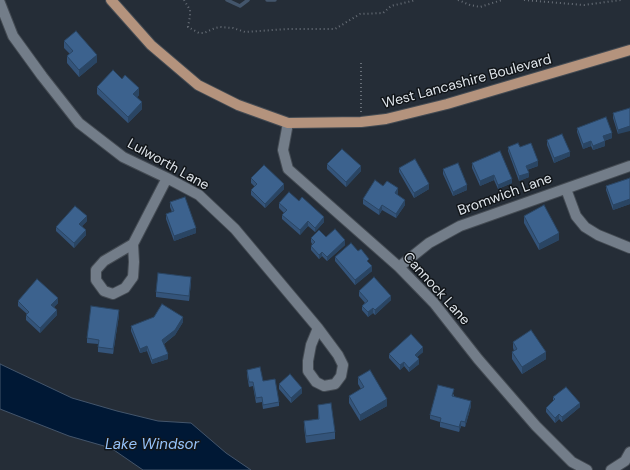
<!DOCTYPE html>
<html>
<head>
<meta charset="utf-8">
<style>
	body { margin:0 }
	canvas { display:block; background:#252d37 }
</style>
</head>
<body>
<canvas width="630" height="470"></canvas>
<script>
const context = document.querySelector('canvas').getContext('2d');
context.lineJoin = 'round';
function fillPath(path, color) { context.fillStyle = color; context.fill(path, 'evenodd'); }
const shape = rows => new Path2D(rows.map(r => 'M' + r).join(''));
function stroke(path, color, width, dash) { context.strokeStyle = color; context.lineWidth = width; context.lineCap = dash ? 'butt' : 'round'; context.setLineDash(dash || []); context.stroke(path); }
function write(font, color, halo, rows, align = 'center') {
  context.font = font + ' "DM Sans",sans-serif'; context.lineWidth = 3; context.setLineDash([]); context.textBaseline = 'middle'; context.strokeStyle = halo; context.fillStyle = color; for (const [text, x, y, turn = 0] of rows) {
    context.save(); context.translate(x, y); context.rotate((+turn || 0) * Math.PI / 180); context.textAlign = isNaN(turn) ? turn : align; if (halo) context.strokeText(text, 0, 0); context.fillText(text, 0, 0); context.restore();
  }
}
const water = shape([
	[0,364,72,398,117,411,158,421,191,423,226,453,251,470,143,470,111,448,69,436,0,409,0,364]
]);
fillPath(water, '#001835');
stroke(water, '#43556b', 1);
stroke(shape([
	[227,0,240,6,248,0],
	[267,0,275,0]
]), '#43556b', 3.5);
const minor = shape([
	[0,3,13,36,42,76,79,123,123,157,167,178,199,195,235,229,318,328,338,355,343,365,341,376,335,384,324,386,316,382,308,371,308,361,311,345,318,328],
	[288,123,283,150,288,169,399,267,434,303,478,359,536,426,572,462,587,470],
	[566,189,576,216,585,227,598,235,630,248],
	[133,244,134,262,133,277,125,288,113,294,104,291,96,280,96,270,104,261,133,244,167,178],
	[399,267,429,243,460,226,630,166],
	[611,470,625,461,630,452]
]);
const major = shape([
	[111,0,151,45,198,85,238,105,288,123,361,122,386,119,447,104,630,50]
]);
stroke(minor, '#444b53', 12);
stroke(major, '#444b53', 12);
stroke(shape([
	[184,0,190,10,190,16,188,27,199,33,204,33,215,28,220,27,233,28,245,32,287,29,335,29,360,14,383,13,391,6,416,0],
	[458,0,470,5,480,7,502,0],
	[524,0,584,5,621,0],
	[361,112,361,63]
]), '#676e77', 2, [1, 3]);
stroke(minor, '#737d89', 10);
stroke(major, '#b4937d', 10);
fillPath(shape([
	[64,41,97,62,79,77,67,63,67,56,70,54,64,48],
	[97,87,139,95,137,97,142,109,128,123,97,94],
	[630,108,618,134,613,118,613,113],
	[577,128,612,138,604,141,605,146,593,150,591,146,583,149,577,132],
	[547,140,570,156,554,163,547,145],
	[508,147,520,147,538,166,527,170,529,177,519,181,508,151],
	[472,163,512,183,498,189,494,180,480,186,472,168],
	[327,164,361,171,346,187,327,169],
	[399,168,429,189,414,198,399,172],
	[443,169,467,190,453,196,443,174],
	[251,178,284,189,265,208,251,195,251,190,255,187,251,183],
	[630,178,630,204,613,210,606,190,606,186],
	[383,186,398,193,397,194,405,205,396,218,382,210,379,215,363,204,363,199],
	[170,202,196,233,174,241,166,219,166,214,172,212,170,207],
	[279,203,324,222,315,232,308,226,300,235,282,219,282,215,284,213,279,208],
	[524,216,559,240,539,250,524,223],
	[87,221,82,226,86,235,74,248,56,231,56,227],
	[326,237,345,245,327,261,322,256,319,259,311,250,311,246,312,244,311,242,311,238],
	[358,251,369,263,372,271,355,285,335,261,335,257],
	[191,282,189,301,156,297,156,292],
	[359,291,391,300,375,315,373,313,368,317,362,310,362,306,365,303,359,296],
	[18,301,58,303,54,307,57,315,40,333,26,320,26,315,27,314,18,306],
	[119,315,113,354,98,352,98,344,87,343,87,338],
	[183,322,175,335,164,344,168,359,152,364,147,351,140,353,131,331,131,326],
	[513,342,546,359,522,374,512,359,512,352,514,351,513,348],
	[423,352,417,357,419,364,409,372,404,366,400,370,389,358,389,354],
	[247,370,263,381,279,402,279,406,263,409,262,402,256,403,253,386,249,387,247,375],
	[358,377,387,406,360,421,349,403,349,396,361,389,358,384],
	[279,384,302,393,291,403,279,389],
	[454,394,454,397,471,406,465,427,461,426,459,432,440,427,440,422,430,419,430,415],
	[553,397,580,407,562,422,559,419,555,423,546,412,546,408,553,401],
	[318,405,335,432,335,439,306,443,304,427,304,421,318,419]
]), '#34547a');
fillPath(shape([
	[97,55,97,62,79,77,79,70],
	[139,88,139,95,133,101,133,94],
	[142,102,142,109,128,123,128,117],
	[630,126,630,131,618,134,618,130],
	[612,133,612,138,603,141,603,136],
	[591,141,591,146,583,149,583,144],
	[605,141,605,146,593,150,593,146],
	[570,152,570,156,554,163,554,158],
	[538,161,538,166,526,170,526,166],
	[361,166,361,171,346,187,346,182],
	[529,173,529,177,519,181,519,176],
	[494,175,494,180,480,186,480,181],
	[512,179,512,183,498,189,498,185],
	[284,184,284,189,265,208,265,204],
	[429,184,429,189,414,198,414,193],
	[467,185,467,190,453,196,453,192],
	[398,188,398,193,395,198,395,193],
	[630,199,630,204,613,210,613,205],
	[405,200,405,205,396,218,396,214],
	[382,205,382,210,379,215,379,210],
	[87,216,87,221,79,229,79,224],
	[324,217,324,222,315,232,315,228],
	[308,221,308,226,300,235,300,230],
	[196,228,196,233,174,241,174,236],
	[86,230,86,235,74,248,74,243],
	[559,233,559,240,539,250,539,244],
	[345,240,345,245,327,261,327,257],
	[322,252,322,256,319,259,319,255],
	[372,266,372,271,355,285,355,280],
	[191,277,191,282,189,301,189,296],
	[391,296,391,300,375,315,375,310],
	[58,298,58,303,51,310,51,305],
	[373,308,373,313,368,317,368,312],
	[57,310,57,315,40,333,40,328],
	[119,310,119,315,113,354,113,349],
	[183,317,183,322,175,335,162,345,162,340],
	[147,346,147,351,140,353,140,349],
	[423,347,423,352,415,359,415,355],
	[546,352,546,359,522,374,522,367],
	[168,354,168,359,152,364,152,360],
	[419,359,419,364,409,372,409,368],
	[404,362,404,366,400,370,400,365],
	[302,388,302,393,291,403,291,398],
	[387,399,387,406,360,421,360,415],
	[471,401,471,406,465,427,465,422],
	[580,403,580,407,562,422,562,417],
	[559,414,559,419,555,423,555,418],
	[461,421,461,426,459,432,459,427]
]), '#2a4563');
const building = shape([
	[76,31,97,55,79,70,67,56,73,51,64,41,76,31],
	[113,70,122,79,125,75,139,88,133,94,142,102,128,117,97,87,113,70],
	[630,108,630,126,618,130,613,113,630,108],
	[606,117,612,133,603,136,605,141,593,146,591,141,583,144,577,128,606,117],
	[562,134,570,152,554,158,547,140,562,134],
	[518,143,520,147,531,143,538,161,526,166,529,173,519,176,508,147,518,143],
	[342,149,361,166,346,182,327,164,342,149],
	[500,151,512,179,498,185,494,175,480,181,472,163,500,151],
	[415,159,429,184,414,193,399,168,415,159],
	[458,163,467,185,453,192,443,169,458,163],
	[264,165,284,184,265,204,251,190,257,184,251,178,264,165],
	[630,178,630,199,613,205,606,186,630,178],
	[375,180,383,186,387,181,398,188,395,193,405,200,396,214,382,205,379,210,363,199,375,180],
	[289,192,299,201,302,197,324,217,315,228,308,221,300,230,282,215,287,210,279,203,289,192],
	[185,197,196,228,174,236,166,214,174,211,170,202,185,197],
	[544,205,559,233,539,244,524,216,544,205],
	[75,206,87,216,79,224,86,230,74,243,56,227,75,206],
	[335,229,345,240,327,257,322,252,319,255,311,246,315,242,311,238,319,230,326,237,335,229],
	[351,243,358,251,361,249,369,259,367,261,372,266,355,280,335,257,351,243],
	[158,273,191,277,189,296,156,292,158,273],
	[374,277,391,296,375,310,373,308,368,312,362,306,368,301,359,291,374,277],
	[37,279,58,298,51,305,57,310,40,328,26,315,29,312,18,301,37,279],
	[162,304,183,317,175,330,162,340,168,354,152,360,147,346,140,349,131,326,154,317,162,304],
	[91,306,119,310,113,349,98,347,99,340,87,338,91,306],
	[531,330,546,352,522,367,512,352,517,349,513,342,531,330],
	[411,334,423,347,415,355,419,359,409,368,404,362,400,365,389,354,411,334],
	[260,367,263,381,275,379,279,402,263,405,262,397,256,398,253,382,249,382,247,370,260,367],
	[370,370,387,399,360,415,349,396,364,387,358,377,370,370],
	[290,374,302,388,291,398,279,384,290,374],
	[438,385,454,389,452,396,471,401,465,422,461,421,459,427,440,422,441,418,430,415,438,385],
	[566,387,580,403,562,417,559,414,555,418,546,408,555,399,553,397,566,387],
	[331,403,335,432,306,436,304,421,319,419,318,405,331,403]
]);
fillPath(building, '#3c628e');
stroke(building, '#2a4563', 1);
write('14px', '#dee4ea', '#111519', [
	["West Lancashire Boulevard",467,82,-15],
	["Lulworth Lane",168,165,29],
	["Bromwich Lane",505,195,-20],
	["Cannock Lane",436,289,48]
]);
write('italic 15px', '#95c2f9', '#111519', [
	["Lake Windsor",152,445]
]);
</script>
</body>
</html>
